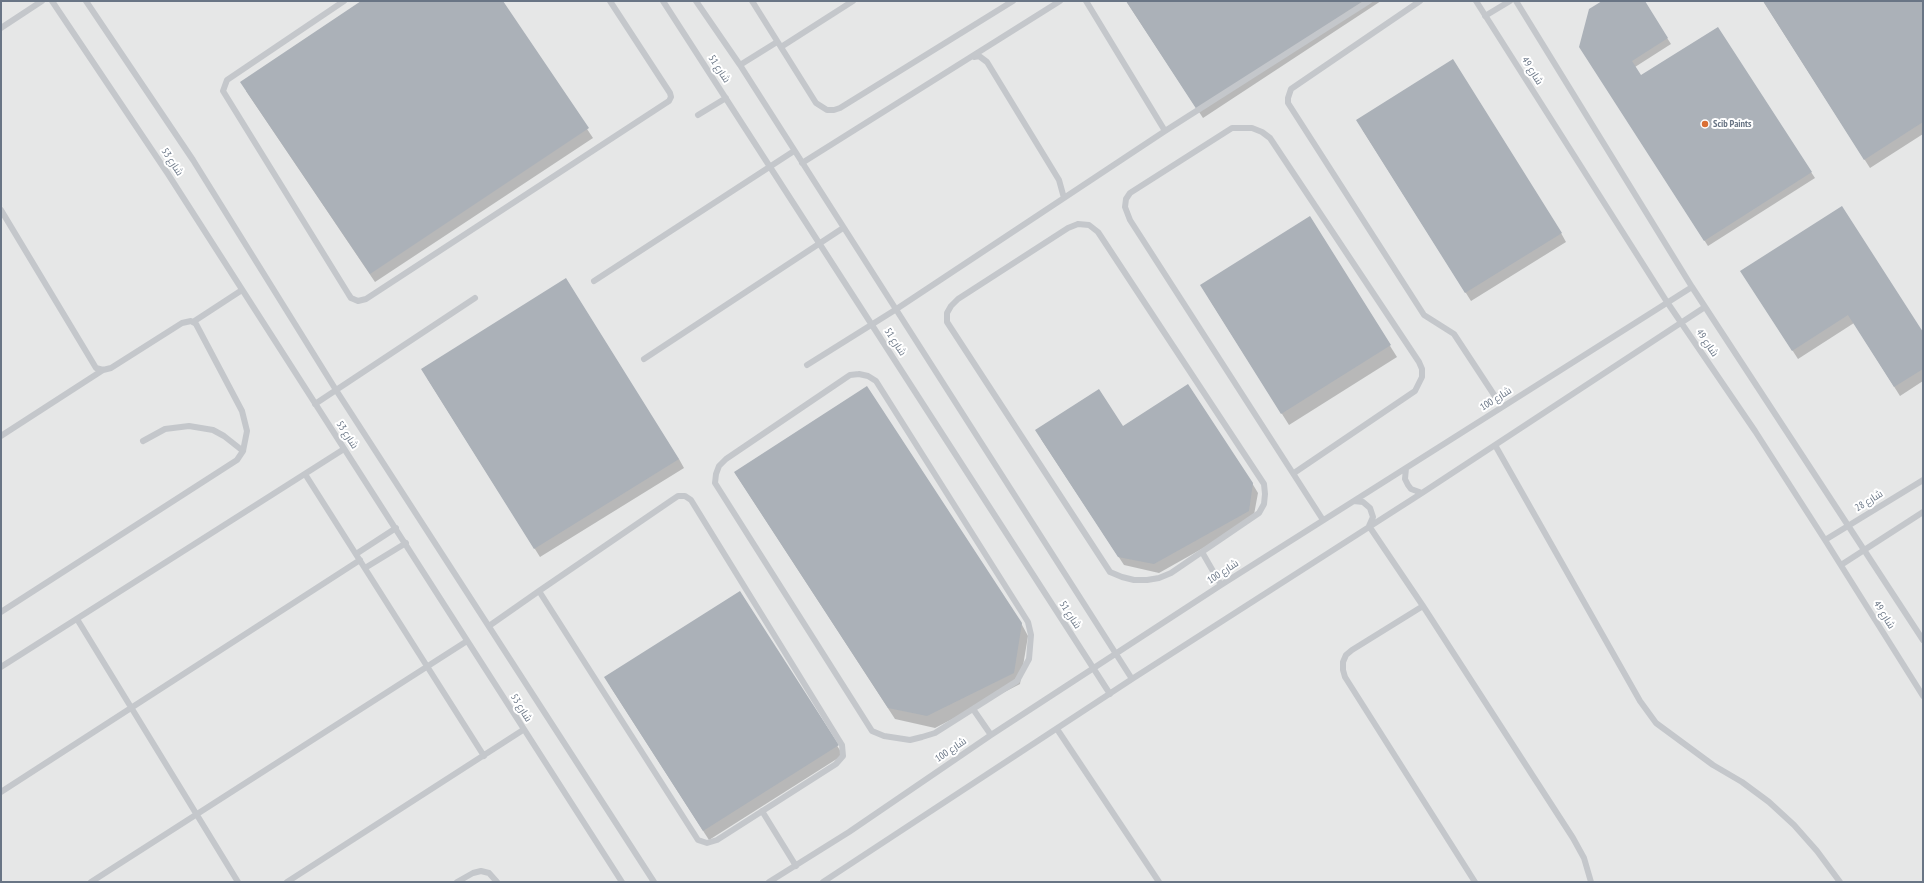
<!DOCTYPE html>
<html>
<head>
<meta charset="utf-8">
<style>
	body { margin:0 }
	#map { position:relative; width:1924px; height:883px; overflow:hidden; background:#f8f8f6; font-family:"PT Sans Narrow",sans-serif }
	canvas { display:block }
	.frame { position:absolute; inset:0; border:2px solid #697585; pointer-events:none }
</style>
</head>
<body>
<div id="map">
<canvas width="1924" height="883"></canvas>
<div class="frame"></div>
</div>
<script>
const context = document.querySelector('canvas').getContext('2d');
context.lineJoin = 'round';
function fillPath(path, color) { context.fillStyle = color; context.fill(path, 'evenodd'); }
const shape = rows => new Path2D(rows.map(r => 'M' + r).join(''));
function stroke(path, color, width, dash) { context.strokeStyle = color; context.lineWidth = width; context.lineCap = dash ? 'butt' : 'round'; context.setLineDash(dash || []); context.stroke(path); }
function write(font, color, halo, rows, align = 'center') {
  context.font = font + ' "PT Sans Narrow",Cairo,sans-serif'; context.lineWidth = 4; context.setLineDash([]); context.textBaseline = 'middle'; context.strokeStyle = halo; context.fillStyle = color; for (const [text, x, y, turn = 0] of rows) {
    context.save(); context.translate(x, y); context.rotate((+turn || 0) * Math.PI / 180); context.textAlign = isNaN(turn) ? turn : align; if (halo) context.strokeText(text, 0, 0); context.fillText(text, 0, 0); context.restore();
  }
}
fillPath(shape([
	[1,1,1923,1,1923,882,1,882]
]), '#e6e7e7');
fillPath(shape([
	[363,1,502,1,593,138,375,282,246,91],
	[1126,1,1381,1,1203,118],
	[1604,1,1643,1,1671,44,1635,67,1641,77,1811,172,1815,178,1708,246,1584,53],
	[1763,1,1923,1,1923,134,1870,168],
	[1362,129,1561,233,1566,242,1471,301],
	[1310,218,1397,357,1289,425,1208,297],
	[1747,280,1923,334,1923,381,1900,396,1854,323,1798,359],
	[427,378,679,459,684,468,540,557],
	[1123,427,1252,483,1258,493,1253,520,1159,573,1124,565,1041,439],
	[735,473,1021,623,1028,636,1020,684,935,728,895,719],
	[740,592,843,755,709,840,610,686]
]), '#0003');
fillPath(shape([
	[361,1,503,1,589,128,370,274,240,82],
	[1126,1,1363,1,1197,110],
	[1602,1,1645,1,1668,38,1632,61,1641,75,1718,27,1812,172,1704,241,1579,47,1589,9],
	[1763,1,1923,1,1923,122,1864,160],
	[1453,59,1562,233,1465,293,1356,120],
	[1842,206,1923,332,1923,369,1894,387,1848,315,1792,351,1740,271],
	[1310,216,1391,345,1281,414,1200,285],
	[566,278,679,459,534,549,421,369],
	[1188,384,1253,483,1249,511,1154,564,1118,557,1035,430,1099,389,1123,426],
	[867,386,1022,623,1014,673,927,716,888,708,734,472],
	[740,591,839,745,703,831,604,677]
]), '#abb1b8');
stroke(shape([
	[52,1,168,174,622,882],
	[86,1,193,160,336,390,654,882],
	[344,1,227,80,223,91,349,295,351,298,358,301,366,299,669,101,671,97,670,93,610,1],
	[663,1,1110,694],
	[696,1,740,65,1132,679],
	[752,1,816,103,827,110,834,110,840,108,1013,1],
	[1086,1,1165,131],
	[1420,1,1291,89,1288,98,1288,103,1424,315,1454,334,1502,407],
	[1476,1,1667,302,1755,431,1825,540,1923,696],
	[1516,1,1692,287,1923,640],
	[1485,16,1510,1],
	[1,28,42,1],
	[781,47,853,1],
	[974,57,979,56,987,62,1059,180,1064,198],
	[740,65,777,42],
	[698,115,726,98],
	[802,163,1060,1],
	[1,210,96,368,103,370,111,368,182,323,191,321,196,324,242,411,247,431,243,451,237,460,1,612],
	[1078,224,1089,225,1098,232,1264,484,1265,494,1264,504,1259,513,1171,573,1159,578,1147,580,1134,580,1122,577,1110,572,947,322,947,313,951,306,958,299,1068,228,1078,224],
	[594,281,794,151],
	[193,322,242,290],
	[644,359,843,228],
	[807,365,895,310,1165,131,1369,1],
	[859,374,868,376,876,381,1028,622,1031,635,1029,659,1017,681,935,733,922,737,910,740,884,736,872,731,715,483,716,474,719,466,726,459,850,375,859,374],
	[315,404,475,298],
	[1,436,103,370],
	[143,441,165,429,189,426,213,430,224,436,243,451],
	[1495,445,1640,701,1656,723,1713,765,1742,782,1769,802,1794,825,1817,851,1840,882],
	[1406,468,1405,479,1408,485,1411,489,1422,493],
	[1294,473,1415,391,1422,377,1422,369,1419,362,1270,138,1262,132,1252,128,1232,128,1130,193,1126,199,1125,207,1130,220,1323,520],
	[305,474,484,756],
	[1354,501,1363,502,1370,508,1373,517,1369,526,1423,606,1573,838,1584,858,1591,882],
	[1825,540,1923,480],
	[1202,552,1221,585],
	[356,554,396,528],
	[1841,565,1923,512],
	[365,568,406,543],
	[1423,606,1352,650,1346,655,1343,662,1343,670,1345,677,1475,882],
	[77,619,238,882],
	[489,626,539,591,672,500,678,496,685,496,691,500,842,745,843,756,836,764,717,840,707,843,698,840,539,591],
	[1,667,344,449],
	[973,709,991,735],
	[1057,729,1159,882],
	[1,792,360,560],
	[762,811,796,866],
	[91,882,467,641],
	[287,882,523,730],
	[457,882,473,873,481,871,489,873,497,882],
	[769,882,849,832,991,735,1221,585,1692,287],
	[823,882,1132,679,1422,493,1705,307]
]), '#c4c7cb', 6);
for (const [x, y, r, color] of [
	[1705,124,4,"#da6f34"]
]) { const dot = new Path2D(); dot.arc(x, y, r, 0, 2 * Math.PI); context.fillStyle = color; context.fill(dot); stroke(dot, '#fff', 1.5); }
write('10px', '#697585', '#fff', [
	["شارع 51",719,69,57],
	["شارع 49",1532,71,58],
	["شارع 53",172,162,57],
	["شارع 51",895,342,57],
	["شارع 49",1707,343,56],
	["شارع 100",1496,399,-32],
	["شارع 53",347,435,57],
	["شارع 28",1869,501,-32],
	["شارع 100",1223,572,-33],
	["شارع 51",1070,615,57],
	["شارع 49",1884,615,58],
	["شارع 53",521,708,58],
	["شارع 100",951,750,-34]
]);
write('bold 10px', '#697585', '#fff', [
	["Scib Paints",1713,124]
], 'left');
</script>
</body>
</html>
